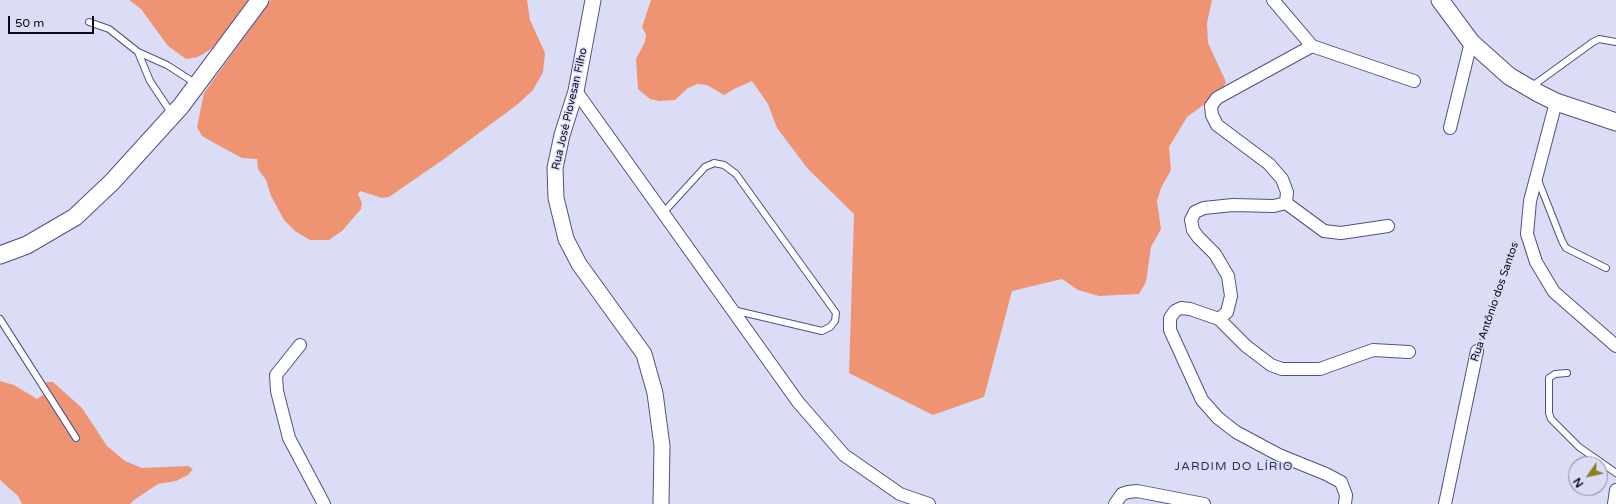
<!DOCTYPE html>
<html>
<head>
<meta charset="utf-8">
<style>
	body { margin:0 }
	#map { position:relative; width:1616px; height:504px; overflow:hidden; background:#dbddf6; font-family:"Varela Round",sans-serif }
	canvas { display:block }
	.north { position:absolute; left:1568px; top:456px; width:40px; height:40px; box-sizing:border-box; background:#dbddf6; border:1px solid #8789a0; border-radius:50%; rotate:236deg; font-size:11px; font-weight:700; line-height:16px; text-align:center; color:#0a0a1f }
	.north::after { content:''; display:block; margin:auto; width:14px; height:18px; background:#8b7e24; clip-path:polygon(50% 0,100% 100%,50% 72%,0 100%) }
	.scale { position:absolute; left:8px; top:16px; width:86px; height:18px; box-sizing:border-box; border:2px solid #0a0a1f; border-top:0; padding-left:5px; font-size:12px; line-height:14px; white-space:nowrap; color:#0a0a1f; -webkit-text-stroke:3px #dbddf6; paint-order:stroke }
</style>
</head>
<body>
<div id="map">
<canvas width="1616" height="504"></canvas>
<div class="north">N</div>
<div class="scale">50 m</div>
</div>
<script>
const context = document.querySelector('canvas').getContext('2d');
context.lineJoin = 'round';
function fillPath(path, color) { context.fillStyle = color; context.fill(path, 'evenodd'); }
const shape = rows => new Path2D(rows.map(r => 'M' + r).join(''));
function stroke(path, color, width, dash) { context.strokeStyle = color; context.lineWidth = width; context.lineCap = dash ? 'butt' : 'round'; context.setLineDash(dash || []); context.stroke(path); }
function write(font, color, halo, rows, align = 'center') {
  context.font = font + ' "Varela Round",sans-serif'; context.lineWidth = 3; context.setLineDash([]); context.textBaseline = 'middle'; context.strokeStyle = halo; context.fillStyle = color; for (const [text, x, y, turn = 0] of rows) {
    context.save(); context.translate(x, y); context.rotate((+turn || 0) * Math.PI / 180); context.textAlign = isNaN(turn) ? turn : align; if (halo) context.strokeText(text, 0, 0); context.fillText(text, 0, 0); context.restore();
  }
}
fillPath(shape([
	[129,0,257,0,211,49,198,57,186,59,168,46,141,9],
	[271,0,527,0,530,20,545,53,543,72,533,90,518,104,444,159,389,197,382,198,360,191,358,194,362,203,361,209,342,231,329,240,310,240,295,231,284,220,271,196,266,180,258,169,257,159,242,158,216,144,202,136,197,127,204,93],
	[651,0,1212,0,1207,23,1208,43,1226,82,1221,92,1187,117,1169,147,1171,170,1161,188,1157,201,1161,229,1151,247,1146,282,1139,294,1099,296,1078,290,1062,279,1012,291,984,397,933,415,849,373,854,214,808,169,777,128,768,104,752,81,736,88,724,95,707,85,697,84,688,88,675,100,659,101,650,99,638,89,636,59,645,42,646,34,642,27],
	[0,381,14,385,37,399,44,394,46,382,53,382,82,408,107,446,125,461,142,468,188,466,193,469,188,475,176,481,158,484,134,500,130,504,22,504,18,496,0,480]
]), '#ef9473');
const service = shape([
	[89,22,109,29,138,52,167,65,195,83],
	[138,52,150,81,172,114],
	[1531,87,1593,42,1599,39,1616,42],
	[1538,180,1562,241,1566,248,1606,268],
	[663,213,705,167,714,163,724,165,736,174,836,313,835,321,830,327,822,331,733,310],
	[0,319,76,438],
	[1567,373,1555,374,1549,378,1549,413,1551,419,1579,447,1616,473]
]);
const minor = shape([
	[1273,0,1312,46],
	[1312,46,1414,81],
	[576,91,798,402,844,455,900,494,929,504],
	[1556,102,1530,201,1527,234,1536,262,1554,292,1616,346],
	[1450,128,1471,42],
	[1286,203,1287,192,1282,179,1269,164,1217,125,1212,115,1211,106,1217,98,1312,46],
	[1286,203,1324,231,1341,233,1388,226],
	[1219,319,1227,312,1231,296,1228,276,1215,254,1198,237,1193,230,1191,220,1195,212,1204,208,1233,205,1274,206,1286,203],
	[300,345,276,375,277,391,289,438,324,504],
	[1115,504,1122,494,1128,492,1137,491,1204,504],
	[1345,504,1346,495,1341,482,1326,474,1279,455,1236,432,1218,418,1202,400,1170,330,1170,318,1175,311,1181,308,1190,309,1219,319,1246,346,1271,365,1282,369,1320,369,1373,350,1409,352],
	[1445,504,1477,351],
	[1614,504,1616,490]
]);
const tertiary = shape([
	[593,0,576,91,562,135,555,168,556,198,566,239,579,264,644,354,655,393,662,446,661,504]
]);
const secondary = shape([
	[1440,0,1471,42,1509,76,1538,93,1556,102,1616,122],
	[0,255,27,245,75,217,112,182,181,106,260,0]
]);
stroke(service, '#4f5185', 8);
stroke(minor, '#4f5185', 14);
stroke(tertiary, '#4f5185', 17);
stroke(secondary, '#4f5185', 19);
stroke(shape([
	[1480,340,1516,239]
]), '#777990', 2, [1, 3]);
stroke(service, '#fff', 6);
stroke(minor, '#fff', 12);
stroke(tertiary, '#fff', 15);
stroke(secondary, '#fff', 17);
write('11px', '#0a0a1f', '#dbddf6', [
	["Rua José Piovesan Filho",570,109,-77],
	["Rua Antônio dos Santos",1495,302,-71]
]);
context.letterSpacing = '1px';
write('12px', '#2d2d5e', '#dbddf6', [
	["JARDIM DO LÍRIO",1234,467]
]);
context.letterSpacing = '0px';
</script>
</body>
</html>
